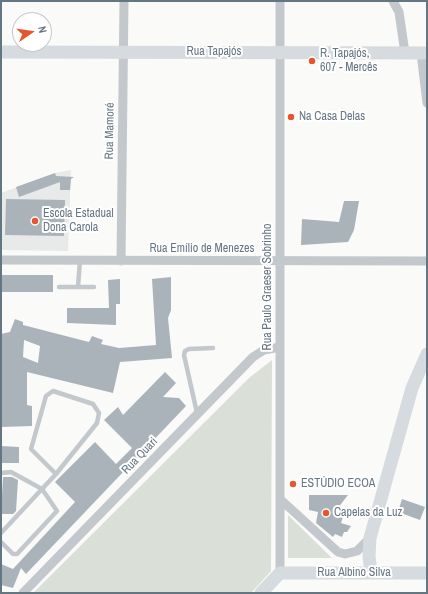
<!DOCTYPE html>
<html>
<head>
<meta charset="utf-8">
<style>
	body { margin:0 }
	#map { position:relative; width:428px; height:594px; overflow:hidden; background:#fafaf8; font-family:"Archivo Narrow",sans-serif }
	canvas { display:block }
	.frame { position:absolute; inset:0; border:2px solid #657683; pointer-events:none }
	.north { position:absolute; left:12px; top:12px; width:40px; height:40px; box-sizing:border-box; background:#fff; border:1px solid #c1c8cd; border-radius:50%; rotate:77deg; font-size:11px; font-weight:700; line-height:16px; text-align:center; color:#657683 }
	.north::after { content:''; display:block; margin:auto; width:14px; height:18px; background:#e4572e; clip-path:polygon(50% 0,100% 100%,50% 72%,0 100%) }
</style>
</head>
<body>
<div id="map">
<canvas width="428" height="594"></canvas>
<div class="frame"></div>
<div class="north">N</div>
</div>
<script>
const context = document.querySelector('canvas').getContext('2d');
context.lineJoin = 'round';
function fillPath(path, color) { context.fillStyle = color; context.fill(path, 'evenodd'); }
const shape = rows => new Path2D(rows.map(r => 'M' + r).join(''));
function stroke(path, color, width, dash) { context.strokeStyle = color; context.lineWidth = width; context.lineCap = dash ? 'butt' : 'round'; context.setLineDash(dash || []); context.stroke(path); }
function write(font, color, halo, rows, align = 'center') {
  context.font = font + ' "Archivo Narrow",sans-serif'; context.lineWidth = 4; context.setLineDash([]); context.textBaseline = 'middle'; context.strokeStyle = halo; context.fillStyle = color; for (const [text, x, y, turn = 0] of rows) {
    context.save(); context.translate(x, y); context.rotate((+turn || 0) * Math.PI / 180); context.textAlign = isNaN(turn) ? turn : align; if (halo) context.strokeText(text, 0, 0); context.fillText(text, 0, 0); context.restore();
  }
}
fillPath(shape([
	[71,170,68,251,1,250,1,193,55,173]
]), '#e8e9e9');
fillPath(shape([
	[272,360,271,571,251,593,33,593,249,378],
	[288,515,332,558,288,558]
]), '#dadfd7');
fillPath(shape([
	[55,173,56,176,74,177,71,179,70,190,60,190,60,182,19,197,16,187],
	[6,199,65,200,64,236,5,235],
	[344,201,359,201,354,230,348,242,301,245,302,219,339,222],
	[1,275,53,275,53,292,1,292],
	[171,277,171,310,168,318,172,358,120,362,113,393,27,372,27,405,32,406,32,426,1,427,1,334,10,332,15,319,23,322,23,325,89,342,92,336,103,340,101,344,119,348,156,345,152,279],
	[24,340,40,346,38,363,23,357],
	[120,279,120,304,116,304,116,325,67,323,67,308,109,308,108,280],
	[165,372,176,383,163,397,179,398,186,406,26,574,21,568,13,588,1,585,1,564,13,569,75,502,55,482,95,442,116,464,132,448,104,420,118,407,123,415],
	[1,446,19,447,19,463,1,463],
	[3,477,12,477,18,480,16,511,13,514,1,514],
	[309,495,348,495,334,513,343,517,341,523,351,526,347,532,344,532,342,537,335,534,333,537,316,523,318,512,309,510],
	[402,499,425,507,420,520,398,512]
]), '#aab3b9');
stroke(shape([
	[59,287,94,287],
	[78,287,80,260],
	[197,413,184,355,185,351,189,349,213,348],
	[1,473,11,472,42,489,57,511,17,554,13,554,1,542],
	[1,533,56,474,97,423,99,413,93,404,53,391,46,396,31,449,56,474]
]), '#c3c8cc', 4.5);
stroke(shape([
	[393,1,399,12,405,53],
	[421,53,427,103],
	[1,260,427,261],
	[121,261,124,1],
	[280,499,338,552,345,554,357,551,370,538],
	[280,573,280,1],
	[23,593,253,357,264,350,280,347]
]), '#c3c8cc', 9);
stroke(shape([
	[1,52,427,53],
	[371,573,369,556,370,538,412,388,427,354],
	[261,593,280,573,427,573]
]), '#d6dbdf', 13);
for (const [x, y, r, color] of [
	[312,61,4,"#e4572e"],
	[291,117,4,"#e4572e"],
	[35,221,4,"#e4572e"],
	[293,484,4,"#e4572e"],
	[326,513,4,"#e4572e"]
]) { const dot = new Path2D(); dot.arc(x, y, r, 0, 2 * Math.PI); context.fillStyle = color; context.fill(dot); stroke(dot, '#fff', 1.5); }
write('12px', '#657683', '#fff', [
	["Rua Tapajós",214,52],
	["Rua Mamoré",110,131,-89],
	["Rua Emílio de Menezes",202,249],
	["Rua Paulo Graeser Sobrinho",268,287,-90],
	["Rua Quari",140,456,-46],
	["Rua Albino Silva",354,573]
]);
write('12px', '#657683', '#fff', [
	["R. Tapajós,",320,54],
	["607 - Mercês",320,68],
	["Na Casa Delas",299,117],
	["Escola Estadual",43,214],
	["Dona Carola",43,228],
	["ESTÚDIO ECOA",301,484],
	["Capelas da Luz",334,513]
], 'left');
</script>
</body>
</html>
